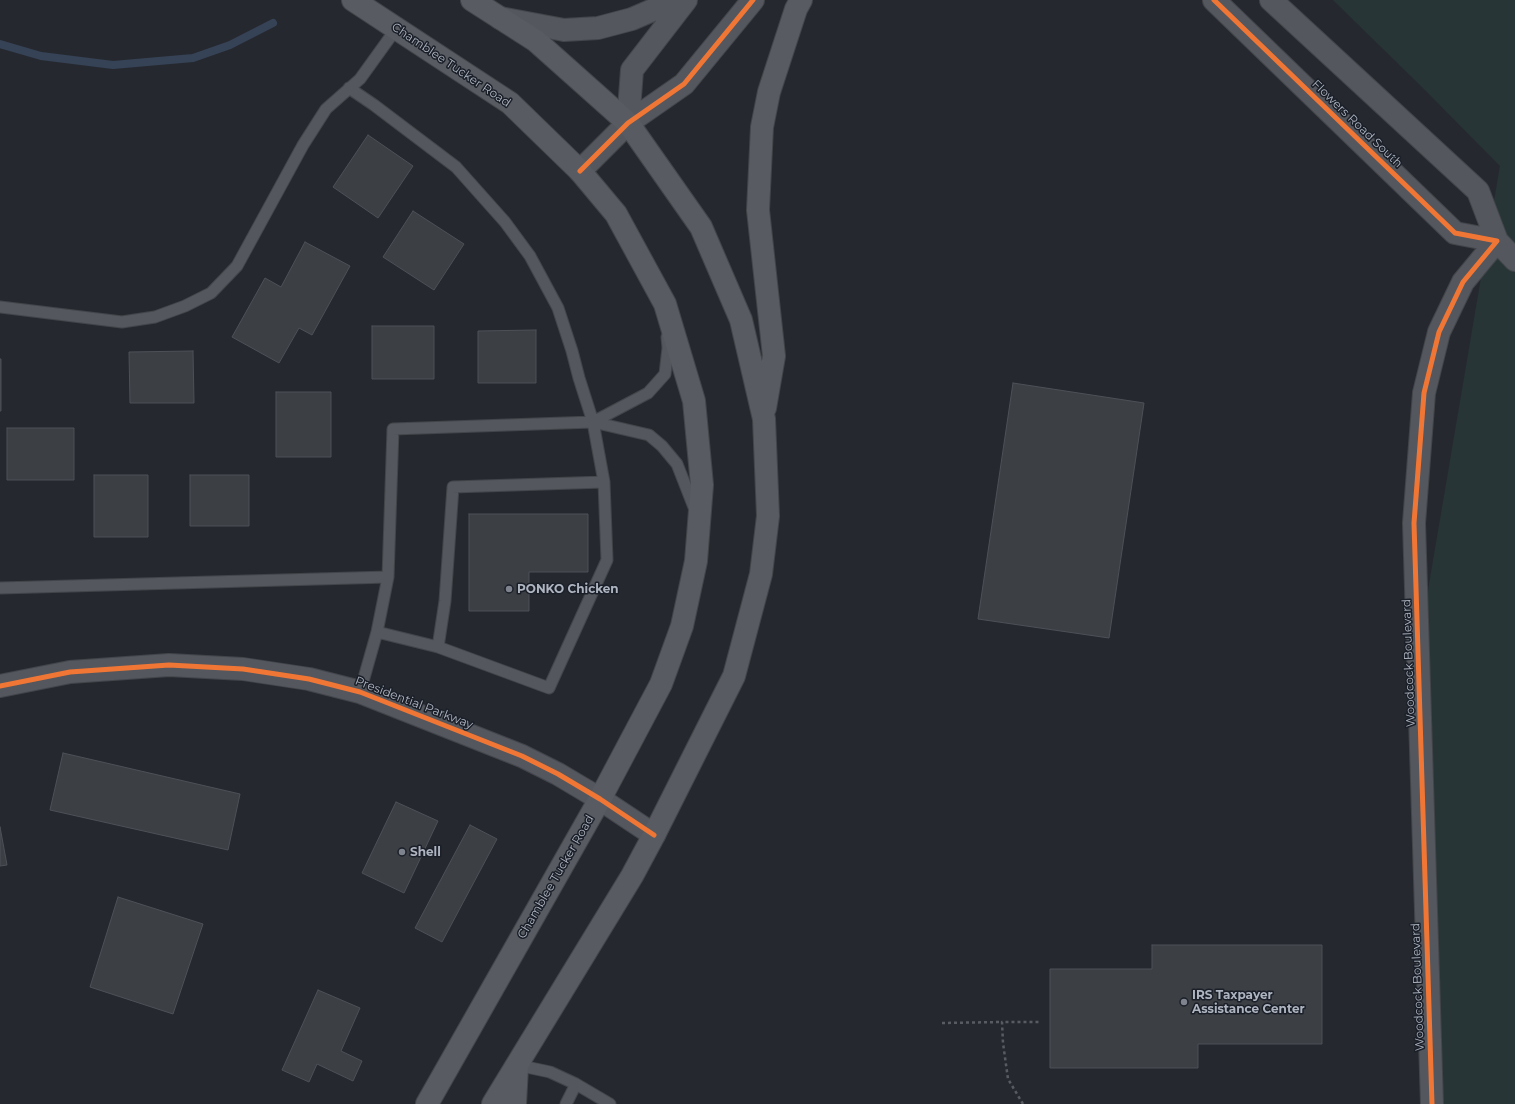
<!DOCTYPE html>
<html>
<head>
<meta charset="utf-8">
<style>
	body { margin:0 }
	canvas { display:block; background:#25292f }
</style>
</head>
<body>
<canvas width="1515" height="1104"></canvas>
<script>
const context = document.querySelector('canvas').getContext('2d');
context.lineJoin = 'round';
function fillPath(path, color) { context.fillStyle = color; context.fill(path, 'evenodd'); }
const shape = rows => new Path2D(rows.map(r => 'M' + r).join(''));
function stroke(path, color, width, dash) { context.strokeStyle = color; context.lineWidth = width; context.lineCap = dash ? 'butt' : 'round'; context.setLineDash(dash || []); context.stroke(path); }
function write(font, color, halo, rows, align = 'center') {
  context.font = font + ' Montserrat,sans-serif'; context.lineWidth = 3; context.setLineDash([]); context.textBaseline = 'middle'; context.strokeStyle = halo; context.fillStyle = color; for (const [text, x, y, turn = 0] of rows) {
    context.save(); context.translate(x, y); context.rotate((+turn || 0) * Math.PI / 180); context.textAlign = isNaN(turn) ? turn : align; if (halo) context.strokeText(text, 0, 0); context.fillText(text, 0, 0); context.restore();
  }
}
fillPath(shape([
	[1333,0,1515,0,1515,1104,1433,1104,1415,667,1500,166,1425,90]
]), '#273537');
stroke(shape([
	[0,44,41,56,113,65,193,58,230,45,273,23]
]), '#364256', 8);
const building = shape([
	[368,135,413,166,378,218,333,187,368,135],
	[413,211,464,244,434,290,383,257,413,211],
	[305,242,350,266,312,335,299,328,279,363,232,337,265,278,281,287,305,242],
	[372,326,434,326,434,379,372,379,372,326],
	[536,330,536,383,478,383,478,331,536,330],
	[193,351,194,403,130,403,129,352,193,351],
	[0,359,1,359,1,411,0,411,0,359],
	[1013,383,1144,403,1109,638,978,619,1013,383],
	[276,392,331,392,331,457,276,457,276,392],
	[7,428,74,428,74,480,7,480,7,428],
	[94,475,148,475,148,537,94,537,94,475],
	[190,475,249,475,249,526,190,526,190,475],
	[469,514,588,514,588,572,529,572,529,611,469,611,469,514],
	[63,753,240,794,228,850,50,810,63,753],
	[396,802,438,821,404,893,362,873,396,802],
	[470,825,497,839,442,942,415,928,470,825],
	[0,827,7,865,0,866,0,827],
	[118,897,203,924,173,1014,90,987,118,897],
	[1152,945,1322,945,1322,1044,1198,1044,1198,1068,1050,1068,1050,969,1152,969,1152,945],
	[318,990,360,1008,341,1051,362,1061,353,1081,317,1064,309,1082,282,1070,318,990]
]);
fillPath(building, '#3c3f44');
stroke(building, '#4d5057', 1);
const service = shape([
	[349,88,374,105,456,167,505,222,530,256,558,308,572,351,579,378,593,422,604,482,607,560,549,688,438,647,377,632],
	[0,307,122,322,155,317,185,306,211,293,237,266,303,145,326,109,360,79,396,29],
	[593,422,648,393,657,383,665,374,668,348,667,337],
	[0,588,388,577],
	[438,647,445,601,453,487,604,482],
	[360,692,377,632,388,577,393,429,593,422,649,435,662,446,677,464,695,510],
	[517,1065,550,1072,576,1084,610,1104],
	[566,1104,576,1084]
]);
const minor = shape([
	[1214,0,1455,233,1497,241],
	[1271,0,1478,191,1497,241,1515,260],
	[1432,1104,1414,523,1424,393,1439,332,1463,282,1497,241]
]);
const tertiary = shape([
	[500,18,564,30,598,28,632,19,676,0],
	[628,123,632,70,686,0],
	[580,171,628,123,684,84,753,0],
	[0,686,70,672,169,665,243,669,309,679,360,692,522,756,558,774,600,799,654,835]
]);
const secondary = shape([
	[353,0,510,103,580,171,616,214,665,304,694,401,702,485,696,561,682,626,661,684,600,799,427,1104],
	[472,0,536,41,628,123,701,227,741,320,764,419,768,516,761,574,734,676,654,835,632,876,493,1104],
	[765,408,774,356,758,210,762,127,769,92,796,9,801,0],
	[515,1104,517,1067]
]);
stroke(service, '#42454a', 13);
stroke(minor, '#42454a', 24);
stroke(tertiary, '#42454a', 24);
stroke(secondary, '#42454a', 24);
stroke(shape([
	[942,1023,1002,1022],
	[1023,1104,1008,1079,1003,1043,1002,1022,1040,1022]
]), '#585c62', 2.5, [3, 3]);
stroke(service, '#54575e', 11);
stroke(minor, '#54575e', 22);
stroke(tertiary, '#54575e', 22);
stroke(secondary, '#585c62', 22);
stroke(shape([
	[1214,0,1455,233,1497,241,1463,282,1439,332,1424,393,1414,523,1432,1104],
	[580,171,628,123,684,84,753,0],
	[0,686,70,672,169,665,243,669,309,679,360,692,522,756,558,774,600,799,654,835]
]), '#f07635', 5);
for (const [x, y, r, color] of [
	[509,589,4,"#7e838d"],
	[402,852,4,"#7e838d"],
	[1184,1002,4,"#7e838d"]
]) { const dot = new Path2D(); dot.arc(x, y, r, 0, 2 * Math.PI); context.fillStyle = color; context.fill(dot); stroke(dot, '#1a1f28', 1.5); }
write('12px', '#aeb4c0', '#1a1f28', [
	["Chamblee Tucker Road",451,65,34],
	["Flowers Road South",1357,124,44],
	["Woodcock Boulevard",1409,663,-92],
	["Presidential Parkway",414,703,21],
	["Chamblee Tucker Road",556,877,-60],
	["Woodcock Boulevard",1418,987,-92]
]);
write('bold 12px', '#aeb4c0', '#1a1f28', [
	["PONKO Chicken",517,589],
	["Shell",410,852],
	["IRS Taxpayer",1192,995],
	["Assistance Center",1192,1009]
], 'left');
</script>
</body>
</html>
